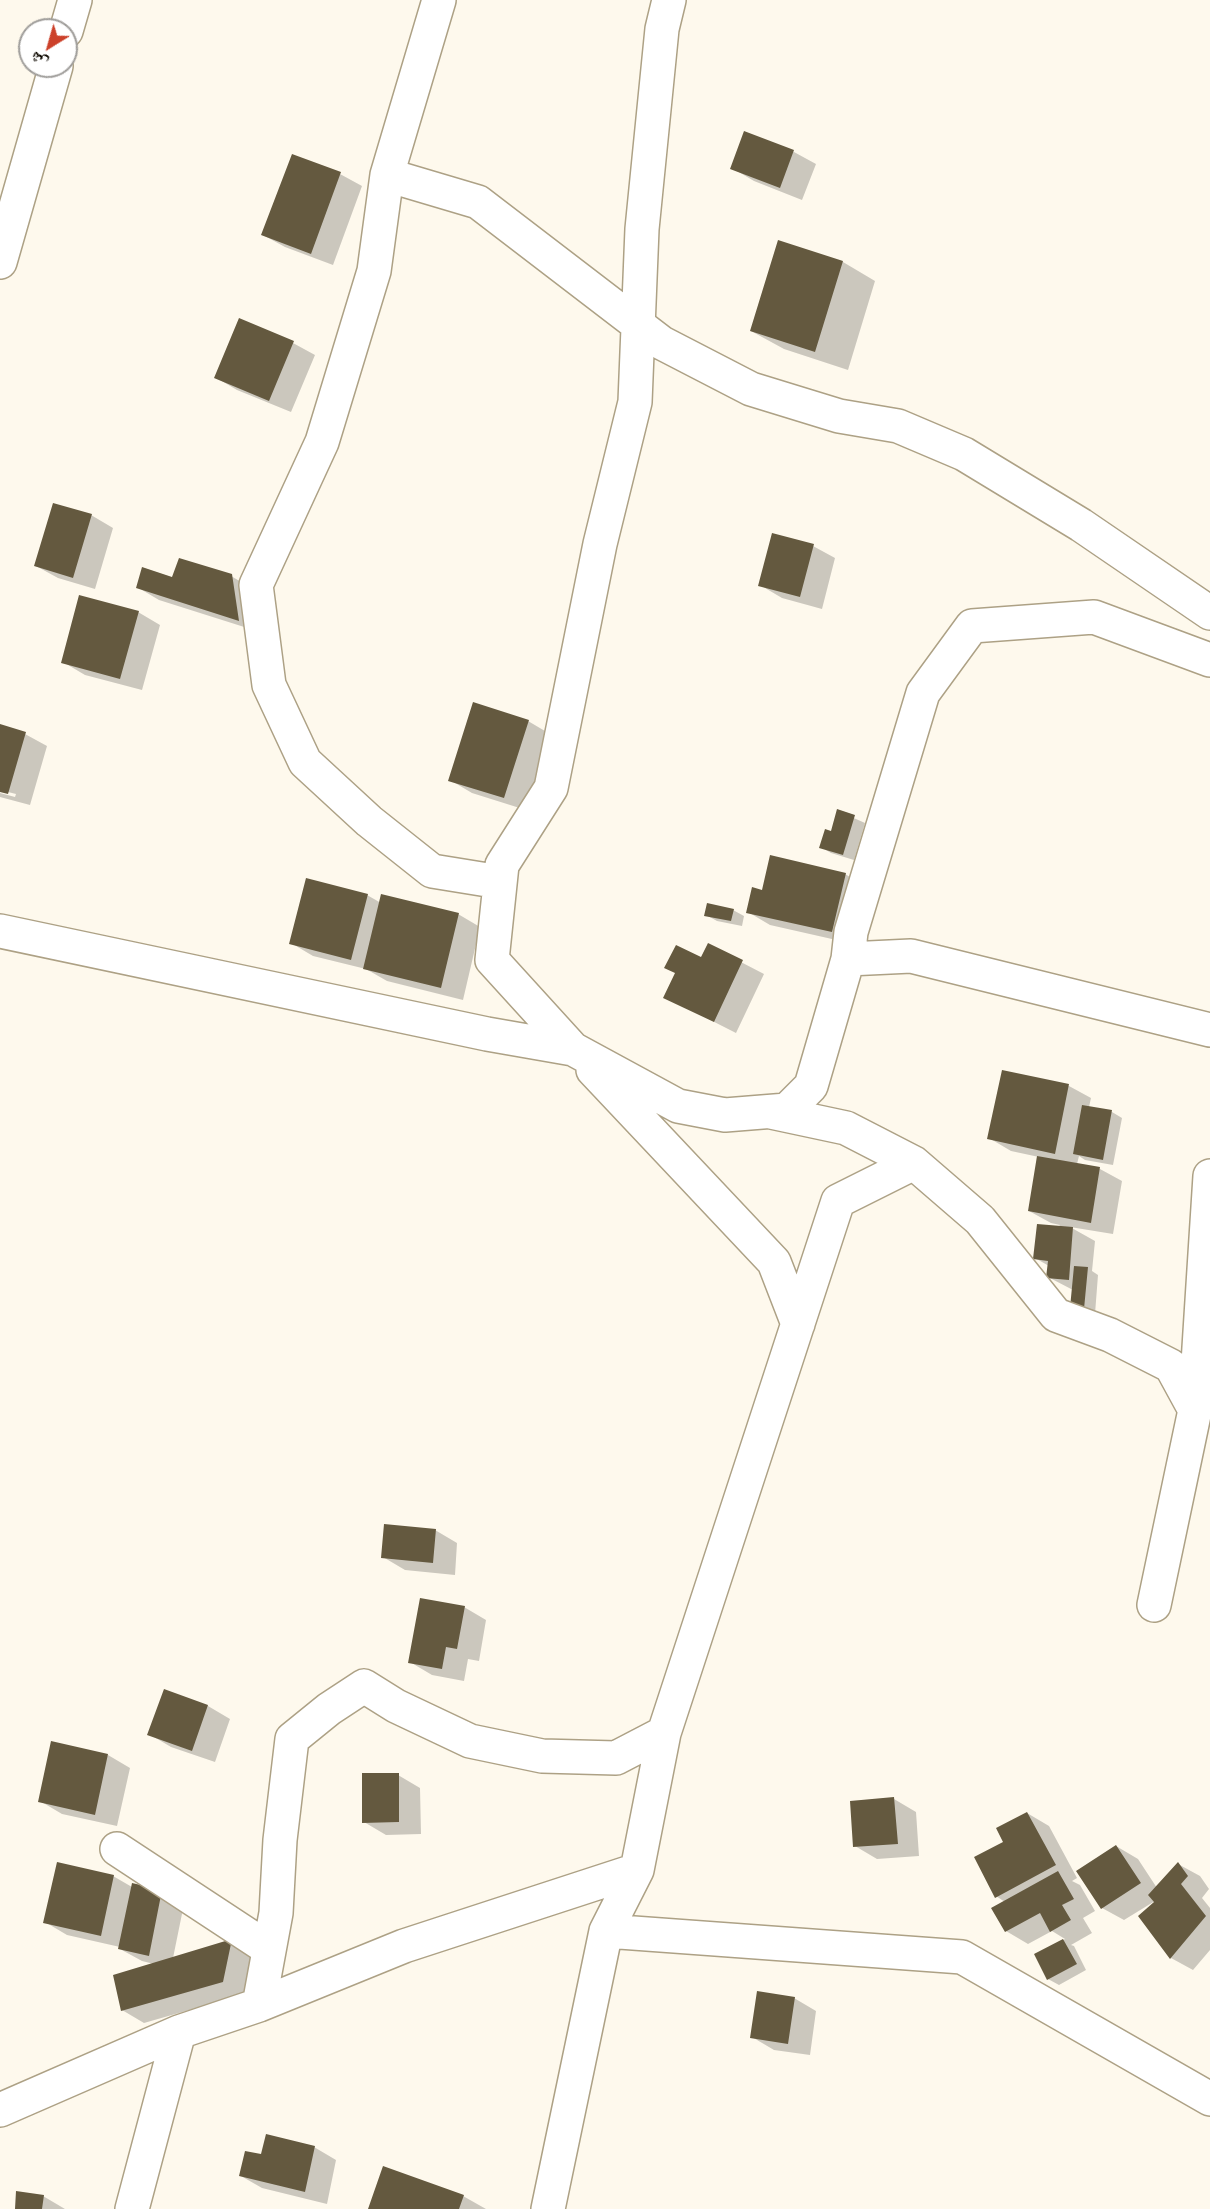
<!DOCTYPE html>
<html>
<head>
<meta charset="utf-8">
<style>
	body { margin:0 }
	#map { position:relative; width:1210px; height:2209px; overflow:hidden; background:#fef9ed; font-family:"Open Sans","Noto Naskh Arabic",sans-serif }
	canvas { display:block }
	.north { position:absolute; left:18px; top:18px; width:60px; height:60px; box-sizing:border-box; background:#fff; border:2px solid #9f9d9a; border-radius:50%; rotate:217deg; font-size:16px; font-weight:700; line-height:24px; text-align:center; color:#100b03 }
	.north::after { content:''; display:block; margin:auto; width:21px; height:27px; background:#cc412a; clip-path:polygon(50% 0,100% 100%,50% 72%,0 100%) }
</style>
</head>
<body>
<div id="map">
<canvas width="1210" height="2209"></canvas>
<div class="north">ش</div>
</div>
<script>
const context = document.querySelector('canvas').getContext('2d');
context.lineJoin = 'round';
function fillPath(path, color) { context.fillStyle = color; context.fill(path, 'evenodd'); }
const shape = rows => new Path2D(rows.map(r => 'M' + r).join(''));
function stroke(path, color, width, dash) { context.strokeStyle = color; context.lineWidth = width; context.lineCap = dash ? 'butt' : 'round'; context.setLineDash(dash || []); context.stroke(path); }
fillPath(shape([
	[745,133,794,152,816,164,802,200,754,181,732,168],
	[293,156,340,174,362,186,333,265,285,247,263,235],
	[779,242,843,262,875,281,848,370,784,349,751,331],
	[293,343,315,355,291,412,237,390,215,377],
	[91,515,113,528,95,589,58,578,36,566],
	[813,546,835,558,822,609,782,598,760,585],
	[231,576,253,589,260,632,159,600,137,587,173,579],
	[138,612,160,625,142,690,85,675,63,662],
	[528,721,550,734,526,810,472,793,450,780],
	[0,726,25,734,47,746,30,805,0,797,0,793,15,797,16,794,0,790],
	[838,811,865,823,854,860,831,853,821,847,832,833],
	[845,874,867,887,854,944,770,925,748,912,763,892],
	[367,895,381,903,458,914,480,927,463,1000,387,981,366,969,313,956,291,943],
	[733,910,744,916,742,926,717,921,706,915],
	[708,945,764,974,736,1033,665,997,702,959],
	[1003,1072,1069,1086,1091,1098,1089,1107,1112,1112,1122,1118,1113,1165,1085,1160,1079,1156,1077,1164,1100,1169,1122,1181,1113,1234,1070,1227,1095,1241,1092,1271,1098,1275,1095,1314,1083,1313,1073,1290,1048,1277,1049,1266,1035,1258,1060,1225,1051,1223,1029,1211,1039,1157,1011,1151,989,1138],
	[435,1530,457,1543,455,1575,405,1570,383,1557],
	[464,1607,486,1620,479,1661,468,1659,464,1681,432,1675,410,1662],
	[165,1691,208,1706,230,1719,215,1762,171,1747,149,1734],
	[108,1755,130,1768,117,1826,62,1814,40,1801],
	[398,1775,420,1788,421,1834,386,1835,364,1822],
	[894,1799,916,1812,919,1856,877,1859,855,1846],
	[1027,1813,1049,1826,1077,1878,1072,1881,1080,1885,1095,1911,1083,1918,1092,1933,1071,1945,1074,1946,1086,1970,1059,1985,1048,1979,1036,1955,1065,1939,1052,1931,1028,1944,1006,1931,1005,1902,996,1896,1005,1843],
	[1116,1846,1138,1859,1157,1888,1178,1864,1200,1876,1209,1889,1202,1898,1210,1908,1210,1950,1193,1970,1171,1958,1140,1916,1156,1902,1155,1901,1124,1920,1102,1908],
	[113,1876,132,1887,184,1904,173,1958,231,1941,253,1953,245,1994,144,2023,122,2010,154,1964,142,1961,120,1949,120,1947,67,1935,45,1922],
	[794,1998,816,2011,810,2055,774,2050,752,2037],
	[314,2147,336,2160,327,2204,262,2188,241,2176],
	[43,2196,65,2209,16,2209],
	[463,2196,486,2209,369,2209]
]), '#0003');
fillPath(shape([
	[744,131,794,150,780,188,730,169],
	[292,154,341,172,311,254,261,235],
	[778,240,843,261,815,352,750,331],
	[239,318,294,341,269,401,214,378],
	[53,503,92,514,73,578,34,566],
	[772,533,814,544,800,597,758,586],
	[179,558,232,574,239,621,136,588,142,567,172,577],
	[79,595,139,611,120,679,61,663],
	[473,702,529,720,504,798,448,781],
	[0,724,26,732,8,794,0,792],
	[837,809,855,815,843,855,819,848,825,829,831,831],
	[770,855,846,873,832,932,746,913,752,887,762,890],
	[306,878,368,894,351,960,289,944],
	[381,894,459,913,441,988,363,969],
	[707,903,734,909,731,921,704,916],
	[708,943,743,960,714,1022,663,998,675,973,664,968,676,945,701,957],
	[1002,1070,1069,1084,1055,1154,987,1139],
	[1082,1105,1112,1110,1103,1160,1073,1154],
	[1037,1156,1100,1167,1091,1223,1028,1211],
	[1037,1224,1073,1227,1069,1280,1046,1278,1048,1261,1033,1259],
	[1074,1266,1088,1267,1084,1309,1070,1308],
	[384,1524,436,1529,433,1563,381,1558],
	[420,1598,465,1606,457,1649,446,1647,442,1669,408,1663],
	[164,1689,208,1705,192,1751,147,1735],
	[51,1741,108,1754,95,1815,38,1802],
	[362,1773,399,1773,399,1822,362,1823],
	[894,1797,898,1844,853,1847,850,1801],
	[1027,1812,1056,1865,995,1898,974,1857,1003,1842,996,1828],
	[1116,1845,1141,1883,1101,1909,1076,1871],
	[57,1862,114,1875,101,1936,43,1923],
	[1178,1862,1188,1876,1181,1884,1206,1916,1170,1959,1138,1916,1154,1902,1148,1895],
	[1058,1871,1074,1899,1062,1905,1071,1920,1050,1932,1040,1913,1005,1932,991,1908],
	[132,1883,162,1890,149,1956,118,1949],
	[232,1939,223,1982,121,2011,113,1975],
	[1063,1939,1077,1964,1047,1980,1034,1954],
	[757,1991,795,1997,788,2044,750,2038],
	[266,2134,315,2146,305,2192,239,2176,245,2151,261,2154],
	[383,2166,464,2195,459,2209,368,2209],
	[16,2191,44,2195,42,2209,15,2209]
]), '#64593f');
const minor = shape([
	[439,0,387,175,374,271,322,442,256,585,269,685,305,762,369,821,432,871,500,882],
	[66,31,75,0],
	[387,175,478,202,662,343,751,389,839,416,898,426,964,454,1081,525,1210,613],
	[0,262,56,66],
	[0,931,487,1034,573,1049,492,960,502,865,551,788,600,544,635,402,642,229,662,29,669,0],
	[848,959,911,956,1210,1030],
	[573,1049,678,1106,725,1115,787,1110,811,1086,848,959,851,932,923,693,972,626,1094,617,1210,660],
	[593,1070,774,1262,798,1324],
	[771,1112,846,1128,914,1163,980,1220,1056,1315,1110,1335,1171,1366,1195,1410,1154,1605],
	[1195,1410,1210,1176],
	[117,1849,269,1949],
	[606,1931,962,1957,1210,2099],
	[259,2005,276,1913,280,1840,292,1739,329,1709,364,1686,396,1706,470,1741,542,1756,616,1758,664,1733],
	[0,2110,179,2032,259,2005,404,1946,637,1870],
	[132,2209,179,2032],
	[548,2209,606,1931,637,1870,664,1733,838,1201,914,1163]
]);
stroke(minor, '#ada185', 36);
stroke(minor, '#fff', 33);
</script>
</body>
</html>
